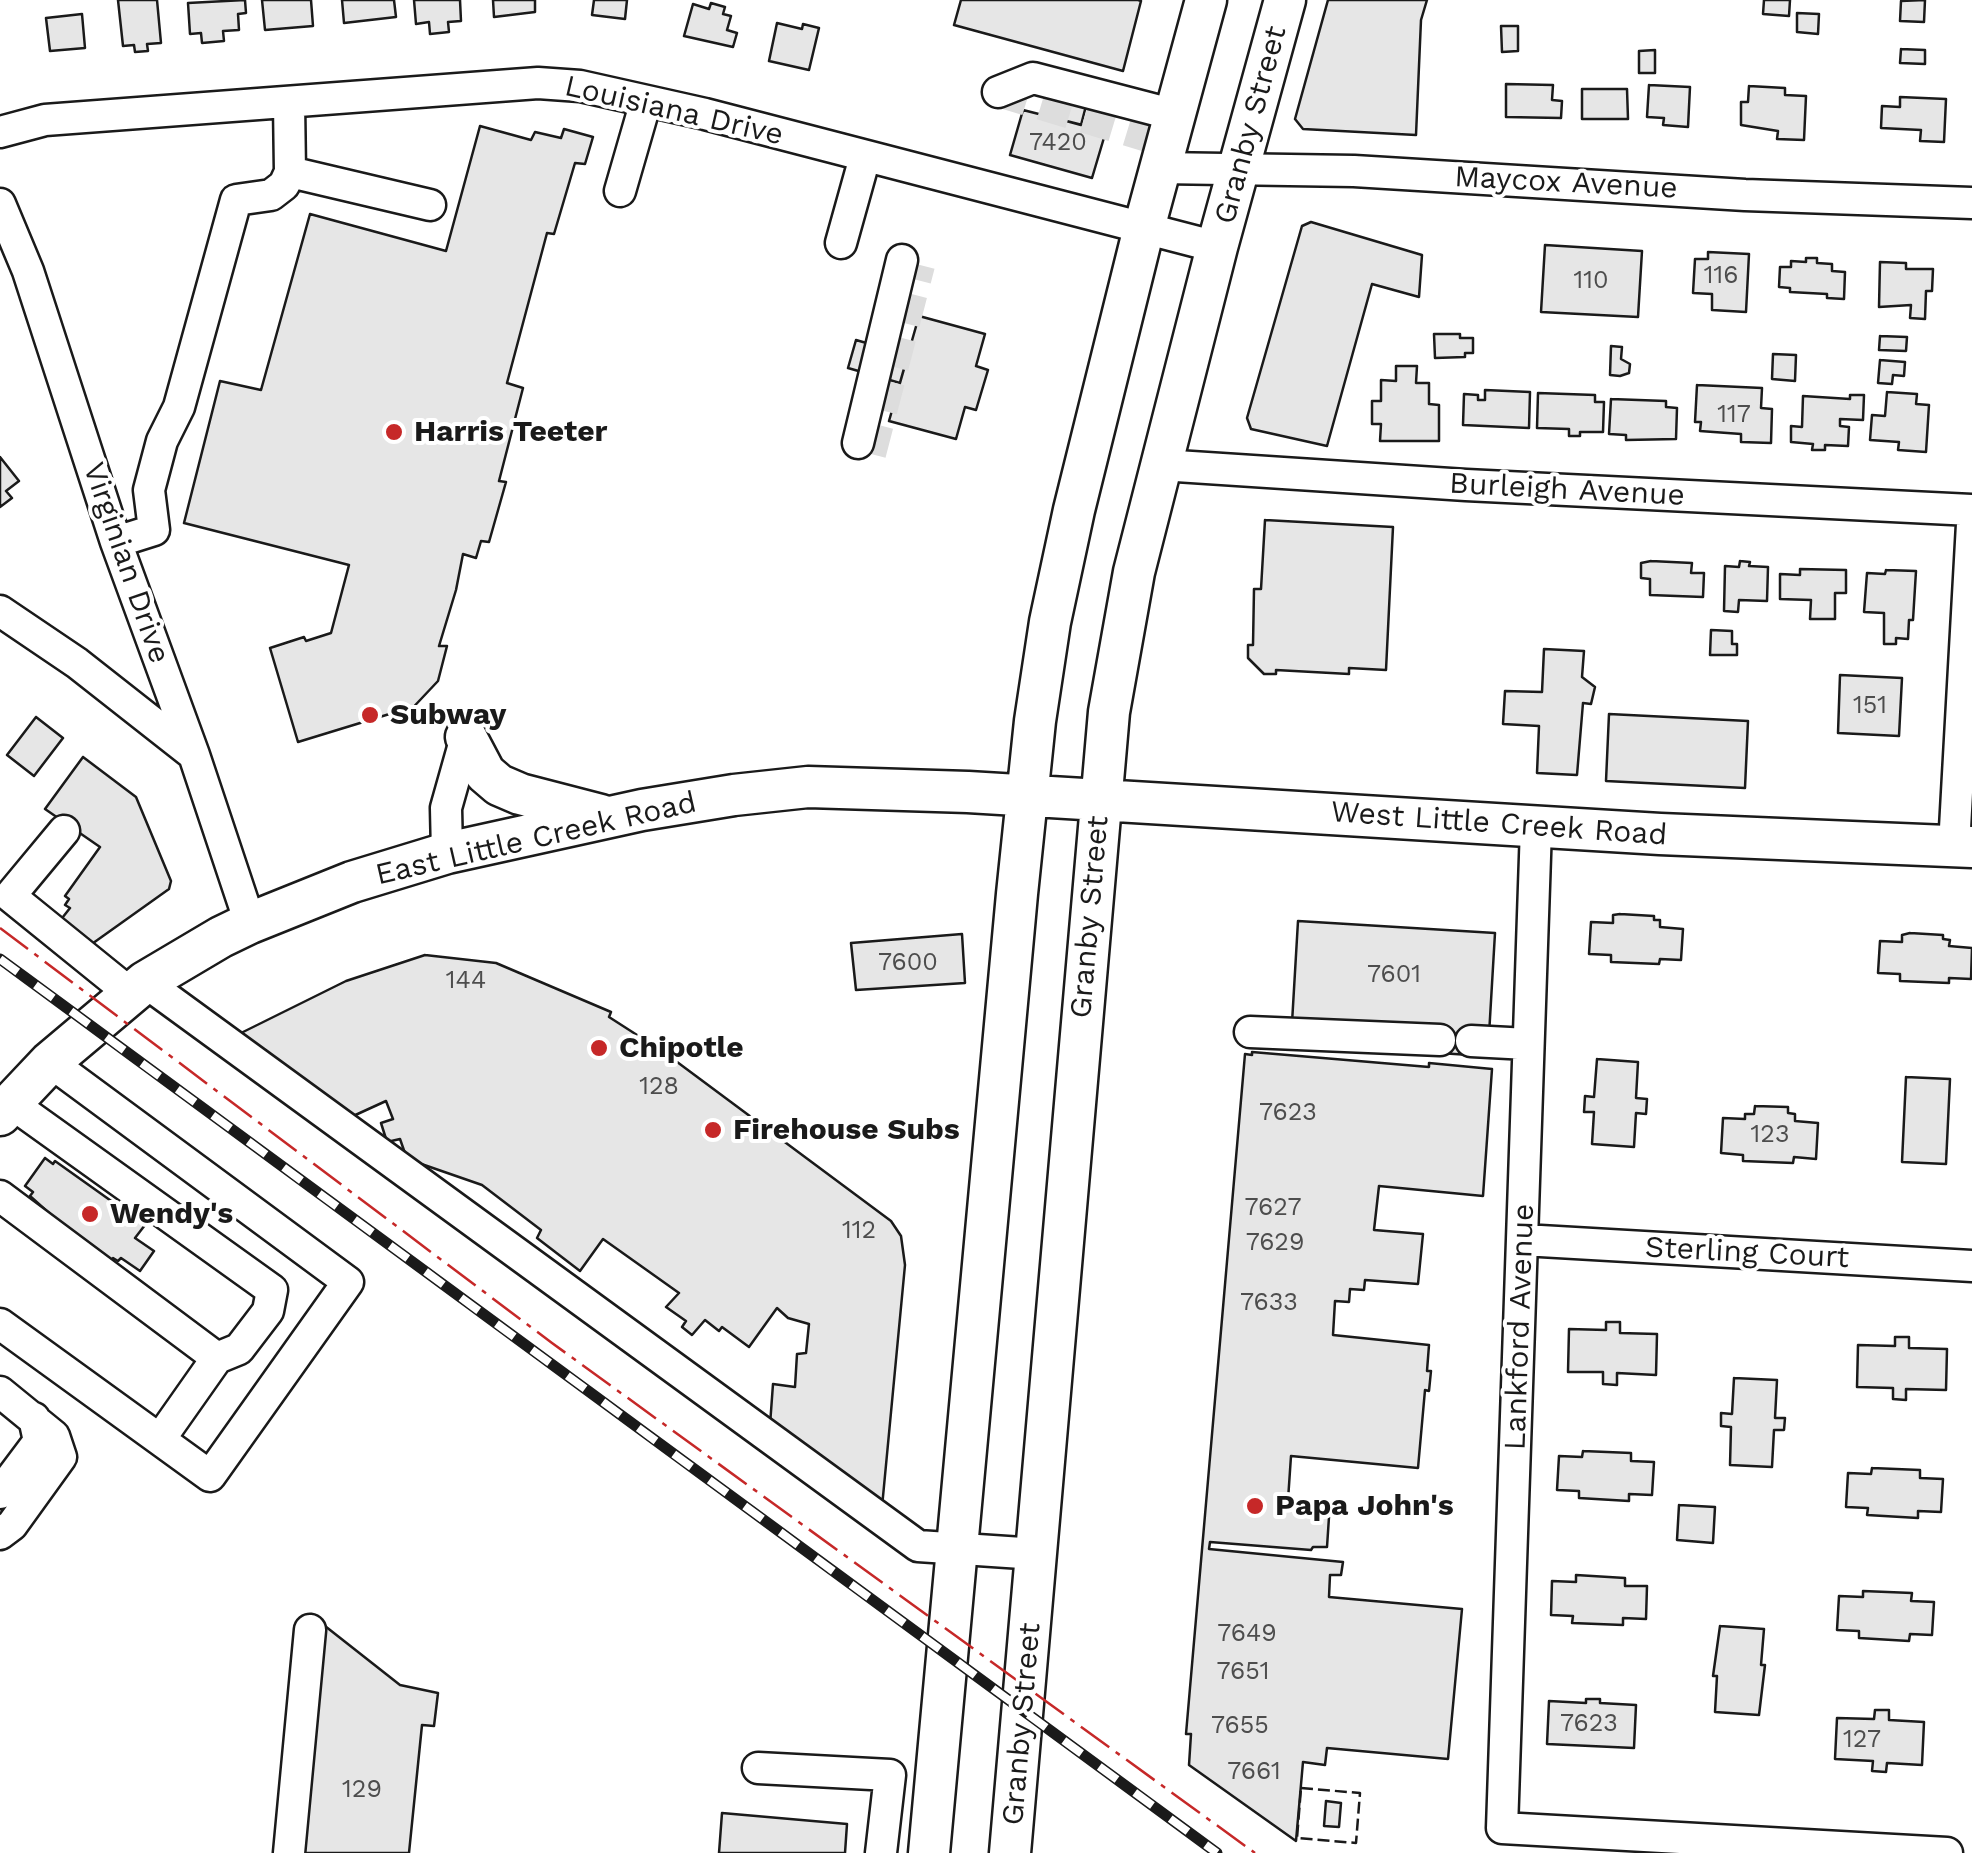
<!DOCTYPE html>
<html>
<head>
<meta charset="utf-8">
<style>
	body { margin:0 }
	canvas { display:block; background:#fff }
</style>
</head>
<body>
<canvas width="1972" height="1853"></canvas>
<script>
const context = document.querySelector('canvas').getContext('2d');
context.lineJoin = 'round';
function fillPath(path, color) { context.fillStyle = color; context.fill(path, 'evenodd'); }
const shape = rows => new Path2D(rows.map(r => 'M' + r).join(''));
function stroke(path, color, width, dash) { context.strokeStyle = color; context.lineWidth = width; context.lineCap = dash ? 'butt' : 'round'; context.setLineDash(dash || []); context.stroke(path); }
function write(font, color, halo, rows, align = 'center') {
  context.font = font + ' "Work Sans",sans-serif'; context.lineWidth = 8; context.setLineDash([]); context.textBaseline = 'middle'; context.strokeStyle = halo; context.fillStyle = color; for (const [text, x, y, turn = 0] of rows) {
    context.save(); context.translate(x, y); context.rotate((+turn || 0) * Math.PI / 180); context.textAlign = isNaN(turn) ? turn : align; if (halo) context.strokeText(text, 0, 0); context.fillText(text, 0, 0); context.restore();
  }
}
const building = shape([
	[118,0,157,0,161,43,147,44,148,51,135,52,134,45,123,46,118,0],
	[245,0,246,13,238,14,239,30,223,31,224,41,202,43,201,33,190,34,188,3,245,0],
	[262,0,311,0,313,26,265,30,262,0],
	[342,0,394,0,396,17,344,23,342,0],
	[414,0,460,0,461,21,448,22,449,32,430,34,429,22,416,24,414,0],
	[493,0,535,0,535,12,494,17,493,0],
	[594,0,627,0,625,19,592,15,594,0],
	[961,0,1138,0,1141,1,1123,71,954,25,961,0],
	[1328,0,1427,0,1421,20,1416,135,1303,129,1295,119,1328,0],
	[1764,0,1790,0,1789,16,1763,14,1764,0],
	[1925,0,1924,22,1900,21,1901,1,1925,0],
	[711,3,725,7,723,14,731,16,727,30,737,33,733,47,684,36,693,4,709,9,711,3],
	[1797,13,1819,14,1818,34,1797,32,1797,13],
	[82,14,85,48,50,51,46,18,82,14],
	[777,23,802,29,803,24,819,28,809,70,769,61,777,23],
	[1501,26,1518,26,1518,51,1502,52,1501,26],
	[1901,49,1925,50,1925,64,1900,63,1901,49],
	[1655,50,1655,73,1639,73,1639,51,1655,50],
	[1506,84,1553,85,1552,100,1562,101,1561,118,1506,117,1506,84],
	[1649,85,1690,87,1688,127,1663,125,1664,118,1647,117,1649,85],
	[1749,86,1785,88,1785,95,1806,96,1804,140,1777,139,1778,131,1741,125,1741,102,1748,102,1749,86],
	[1582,89,1627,89,1628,119,1582,119,1582,89],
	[1066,96,1087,102,1081,125,1059,119,1066,96],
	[1900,97,1946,99,1944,142,1920,141,1921,130,1881,128,1882,106,1900,107,1900,97],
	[1023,110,1106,131,1092,178,1010,155,1023,110],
	[480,126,531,140,535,132,561,138,564,129,593,137,585,164,575,163,554,234,547,233,507,383,523,388,499,481,506,482,489,542,481,541,476,558,463,554,456,590,439,646,447,646,438,681,405,716,396,712,298,742,270,648,304,637,306,641,331,633,349,565,184,523,220,381,261,390,310,214,446,251,480,126],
	[1311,222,1422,255,1419,297,1372,284,1327,446,1251,429,1247,418,1302,226,1311,222],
	[1545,245,1642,251,1638,317,1541,312,1545,245],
	[1708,252,1749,254,1746,312,1712,310,1712,294,1693,293,1695,259,1708,259,1708,252],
	[1806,258,1817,258,1817,263,1832,264,1832,271,1845,272,1844,299,1827,298,1827,294,1790,292,1790,288,1779,287,1780,267,1791,267,1791,261,1806,262,1806,258],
	[1880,262,1906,263,1906,269,1933,269,1932,291,1926,291,1925,319,1910,318,1911,305,1879,307,1880,262],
	[919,316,985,334,976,366,988,370,976,410,965,407,956,439,889,421,919,316],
	[1434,334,1460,334,1460,338,1473,338,1473,353,1465,353,1465,357,1435,358,1434,334],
	[1880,336,1907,337,1906,351,1879,350,1880,336],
	[856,340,908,355,900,383,848,368,856,340],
	[1611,346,1622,347,1621,359,1630,364,1629,373,1620,376,1610,375,1611,346],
	[1773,354,1796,355,1795,381,1772,379,1773,354],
	[1880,360,1905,362,1904,376,1893,375,1892,384,1878,383,1880,360],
	[1396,366,1417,366,1416,383,1429,383,1429,404,1439,405,1439,441,1380,441,1381,424,1372,424,1372,401,1381,401,1381,380,1396,381,1396,366],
	[1697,385,1762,388,1761,408,1772,409,1771,443,1741,442,1741,434,1700,431,1701,422,1695,422,1697,385],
	[1485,390,1530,392,1529,428,1463,425,1464,394,1478,395,1478,400,1485,400,1485,390],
	[1887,392,1917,394,1916,404,1929,405,1926,452,1898,450,1899,442,1870,440,1872,415,1885,416,1887,392],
	[1538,393,1595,395,1595,402,1604,402,1603,432,1580,432,1580,436,1569,436,1569,429,1537,428,1538,393],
	[1850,395,1864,395,1863,420,1840,419,1840,426,1849,427,1848,446,1825,445,1825,450,1812,450,1813,444,1791,442,1791,426,1802,427,1803,396,1850,399,1850,395],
	[1611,399,1666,401,1666,407,1677,408,1676,439,1626,440,1626,435,1609,434,1611,399],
	[0,457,19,481,6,491,12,498,0,507,0,457],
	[1265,520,1393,527,1386,670,1349,668,1349,674,1276,670,1276,674,1264,674,1248,658,1248,645,1253,645,1254,589,1261,589,1265,520],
	[1651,561,1692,563,1691,573,1704,573,1703,597,1650,595,1650,579,1641,578,1641,563,1651,561],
	[1740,561,1750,562,1749,566,1768,567,1767,601,1739,600,1738,612,1724,611,1725,566,1739,567,1740,561],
	[1800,569,1846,570,1846,593,1835,593,1835,619,1810,619,1811,600,1780,599,1780,574,1800,575,1800,569],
	[1886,570,1916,571,1913,620,1909,620,1908,639,1896,638,1896,644,1884,644,1884,613,1864,612,1867,573,1885,574,1886,570],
	[1711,630,1732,631,1732,644,1737,644,1737,655,1710,655,1711,630],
	[1544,649,1584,651,1582,677,1595,687,1591,704,1583,703,1577,775,1537,773,1539,726,1503,724,1505,691,1542,692,1544,649],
	[1840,675,1902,678,1899,736,1838,733,1840,675],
	[1609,714,1748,721,1745,788,1606,781,1609,714],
	[36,717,63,738,34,776,7,755,36,717],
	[83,757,136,797,171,881,169,889,89,946,59,922,70,908,65,905,69,899,65,896,100,847,45,809,83,757],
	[1620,914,1654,916,1654,920,1660,920,1660,927,1683,929,1681,960,1660,959,1659,964,1611,962,1611,955,1589,954,1591,922,1613,923,1613,915,1620,914],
	[1298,921,1495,933,1489,1035,1470,1055,1439,1053,1292,1023,1298,921],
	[1910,933,1943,935,1943,939,1950,940,1949,946,1972,948,1971,979,1949,978,1949,983,1900,981,1900,974,1878,973,1880,941,1902,942,1902,935,1910,933],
	[962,934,965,983,856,990,851,943,962,934],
	[425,955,496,963,611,1012,609,1017,665,1053,891,1221,901,1236,905,1265,882,1507,770,1425,773,1384,795,1387,797,1354,806,1353,809,1324,788,1318,777,1308,749,1347,722,1327,719,1331,705,1320,692,1335,682,1327,686,1321,666,1307,679,1293,603,1239,580,1271,537,1238,541,1230,482,1185,407,1159,400,1139,387,1142,381,1123,393,1119,386,1101,351,1117,237,1035,346,981,425,955],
	[1252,1052,1429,1067,1429,1063,1492,1069,1483,1196,1379,1186,1374,1230,1423,1234,1418,1284,1365,1280,1364,1290,1350,1289,1349,1302,1335,1301,1333,1335,1429,1345,1427,1371,1431,1371,1429,1391,1425,1390,1418,1468,1291,1456,1288,1500,1308,1502,1308,1510,1329,1517,1327,1547,1313,1547,1311,1550,1210,1542,1209,1549,1343,1562,1341,1575,1330,1575,1329,1597,1462,1609,1448,1759,1327,1748,1325,1765,1303,1762,1296,1841,1189,1765,1191,1734,1186,1734,1245,1054,1252,1055,1252,1052],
	[1597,1059,1638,1062,1636,1098,1647,1099,1646,1114,1636,1113,1634,1147,1592,1144,1594,1112,1584,1112,1585,1096,1594,1097,1597,1059],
	[1906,1077,1950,1079,1946,1164,1902,1162,1906,1077],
	[1755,1106,1788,1107,1788,1113,1795,1114,1795,1121,1818,1123,1816,1159,1794,1157,1793,1163,1743,1161,1743,1155,1721,1153,1723,1118,1745,1119,1745,1114,1754,1114,1755,1106],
	[45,1158,53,1164,55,1161,145,1225,135,1238,154,1251,140,1271,121,1258,118,1261,113,1258,107,1265,30,1196,33,1192,25,1186,45,1158],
	[1606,1322,1620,1322,1620,1333,1657,1334,1656,1375,1617,1373,1617,1385,1603,1384,1603,1372,1568,1372,1569,1329,1606,1330,1606,1322],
	[1895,1337,1909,1337,1909,1348,1947,1349,1946,1390,1906,1389,1906,1400,1893,1399,1893,1388,1857,1387,1858,1345,1895,1346,1895,1337],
	[1734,1378,1777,1380,1775,1418,1785,1418,1784,1430,1774,1430,1772,1467,1730,1465,1731,1427,1721,1426,1721,1413,1732,1414,1734,1378],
	[1583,1451,1631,1453,1631,1461,1654,1462,1652,1495,1629,1494,1629,1501,1579,1498,1579,1491,1557,1490,1559,1456,1582,1457,1583,1451],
	[1872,1468,1920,1470,1920,1478,1943,1479,1941,1512,1918,1511,1918,1518,1867,1515,1868,1508,1846,1507,1848,1473,1871,1474,1872,1468],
	[1679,1505,1715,1507,1713,1543,1677,1540,1679,1505],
	[1576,1575,1625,1578,1625,1586,1647,1586,1646,1619,1623,1618,1623,1625,1572,1623,1573,1616,1551,1615,1552,1581,1576,1582,1576,1575],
	[1863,1591,1912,1593,1911,1601,1934,1602,1932,1635,1910,1634,1909,1641,1859,1638,1859,1631,1837,1630,1839,1596,1863,1597,1863,1591],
	[325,1626,400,1685,438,1693,434,1726,422,1725,409,1853,303,1853,325,1626],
	[1720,1626,1764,1629,1761,1665,1765,1665,1759,1715,1715,1712,1717,1676,1713,1676,1720,1626],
	[1586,1699,1600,1699,1600,1703,1636,1705,1634,1748,1547,1744,1549,1701,1586,1703,1586,1699],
	[1875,1710,1889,1710,1889,1720,1924,1722,1922,1765,1887,1763,1886,1772,1872,1771,1873,1761,1835,1759,1837,1718,1874,1719,1875,1710],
	[1326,1801,1341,1803,1339,1827,1324,1826,1326,1801],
	[722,1813,847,1824,845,1853,719,1853,722,1813]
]);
fillPath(building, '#e6e6e6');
stroke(building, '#1a1a1a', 2.5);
stroke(shape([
	[998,92,1167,143],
	[871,454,920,265]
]), '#ddd', 30, [30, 15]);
const minor = shape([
	[998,92,1033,78,1175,115],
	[0,132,45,120,538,83,580,86,705,114,1217,247],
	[1160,168,1354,171,1745,195,1972,203],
	[290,172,430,205],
	[620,191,646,101],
	[0,204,28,271,116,542,194,755,250,923],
	[841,243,865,157],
	[858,443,902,260],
	[1161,465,1466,485,1972,510],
	[116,542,154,530,149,490,162,441,179,407,236,200,271,195,284,185,290,172,289,103],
	[0,611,77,663,194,755],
	[1536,827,1502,1828,1947,1853],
	[64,831,10,896,131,994],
	[1954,846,1972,524],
	[447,853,446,808,466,737],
	[145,982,918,1546,1037,1554],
	[1250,1032,1440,1040],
	[1471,1041,1528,1044],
	[0,1196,217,1358,239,1349,268,1311,272,1290,11,1103],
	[1523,1240,1972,1266],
	[0,1324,210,1476,348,1282,50,1062],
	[0,1392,54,1436,61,1457,12,1525,0,1534],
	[160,1439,217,1358],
	[0,1493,39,1441,34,1418],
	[758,1768,890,1775,881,1853],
	[289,1853,310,1630]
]);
const major = shape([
	[466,737,485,773,499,785,520,794,601,815],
	[0,1115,50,1062,145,982,221,937,250,923,352,882,447,853,642,810,734,795,808,787,968,792,1660,834,1972,847],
	[929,1853,1017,894,1035,721,1050,622,1074,510,1144,228,1206,0],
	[1010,1853,1109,712,1134,572,1217,247,1285,0]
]);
stroke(minor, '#1a1a1a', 35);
stroke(major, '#1a1a1a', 45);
stroke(minor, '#fff', 30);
stroke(major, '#fff', 40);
const rail = shape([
	[0,959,1217,1853]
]);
stroke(rail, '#1a1a1a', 11);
stroke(rail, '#fff', 8, [22]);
stroke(shape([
	[1301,1788,1360,1793,1356,1843,1297,1838,1301,1788]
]), '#1a1a1a', 2.5, [12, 5]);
stroke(shape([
	[0,928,552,1343,1255,1853]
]), '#c62828', 2.5, [35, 8, 5, 8]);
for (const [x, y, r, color] of [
	[394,432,10,"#c62828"],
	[370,715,10,"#c62828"],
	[599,1048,10,"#c62828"],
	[713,1130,10,"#c62828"],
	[90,1214,10,"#c62828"],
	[1255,1506,10,"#c62828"]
]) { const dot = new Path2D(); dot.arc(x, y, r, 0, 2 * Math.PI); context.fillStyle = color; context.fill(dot); stroke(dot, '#fff', 4); }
write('25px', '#4d4d4d', null, [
	["7420",1058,143],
	["116",1721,276],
	["110",1591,281],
	["117",1734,415],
	["151",1870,706],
	["7600",908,963],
	["7601",1394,975],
	["144",466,981],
	["128",659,1087],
	["7623",1288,1113],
	["123",1770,1135],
	["7627",1273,1208],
	["112",859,1231],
	["7629",1275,1243],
	["7633",1269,1303],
	["7649",1247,1634],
	["7651",1243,1672],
	["7623",1589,1724],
	["7655",1240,1726],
	["127",1862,1740],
	["7661",1254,1772],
	["129",362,1790]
]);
write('30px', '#1a1a1a', '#fff', [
	["Louisiana Drive",674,111,13],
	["Granby Street",1251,125,-75],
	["Maycox Avenue",1566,183,3],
	["Burleigh Avenue",1567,490,3],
	["Virginian Drive",126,563,71],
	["West Little Creek Road",1499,824,4],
	["East Little Creek Road",536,839,-13],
	["Granby Street",1090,917,-85],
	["Sterling Court",1747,1253,3],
	["Lankford Avenue",1520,1327,-88],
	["Granby Street",1022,1724,-85]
]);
write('bold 30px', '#1a1a1a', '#fff', [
	["Harris Teeter",414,432],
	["Subway",390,715],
	["Chipotle",619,1048],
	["Firehouse Subs",733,1130],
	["Wendy's",110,1214],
	["Papa John's",1275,1506]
], 'left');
</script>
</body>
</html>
